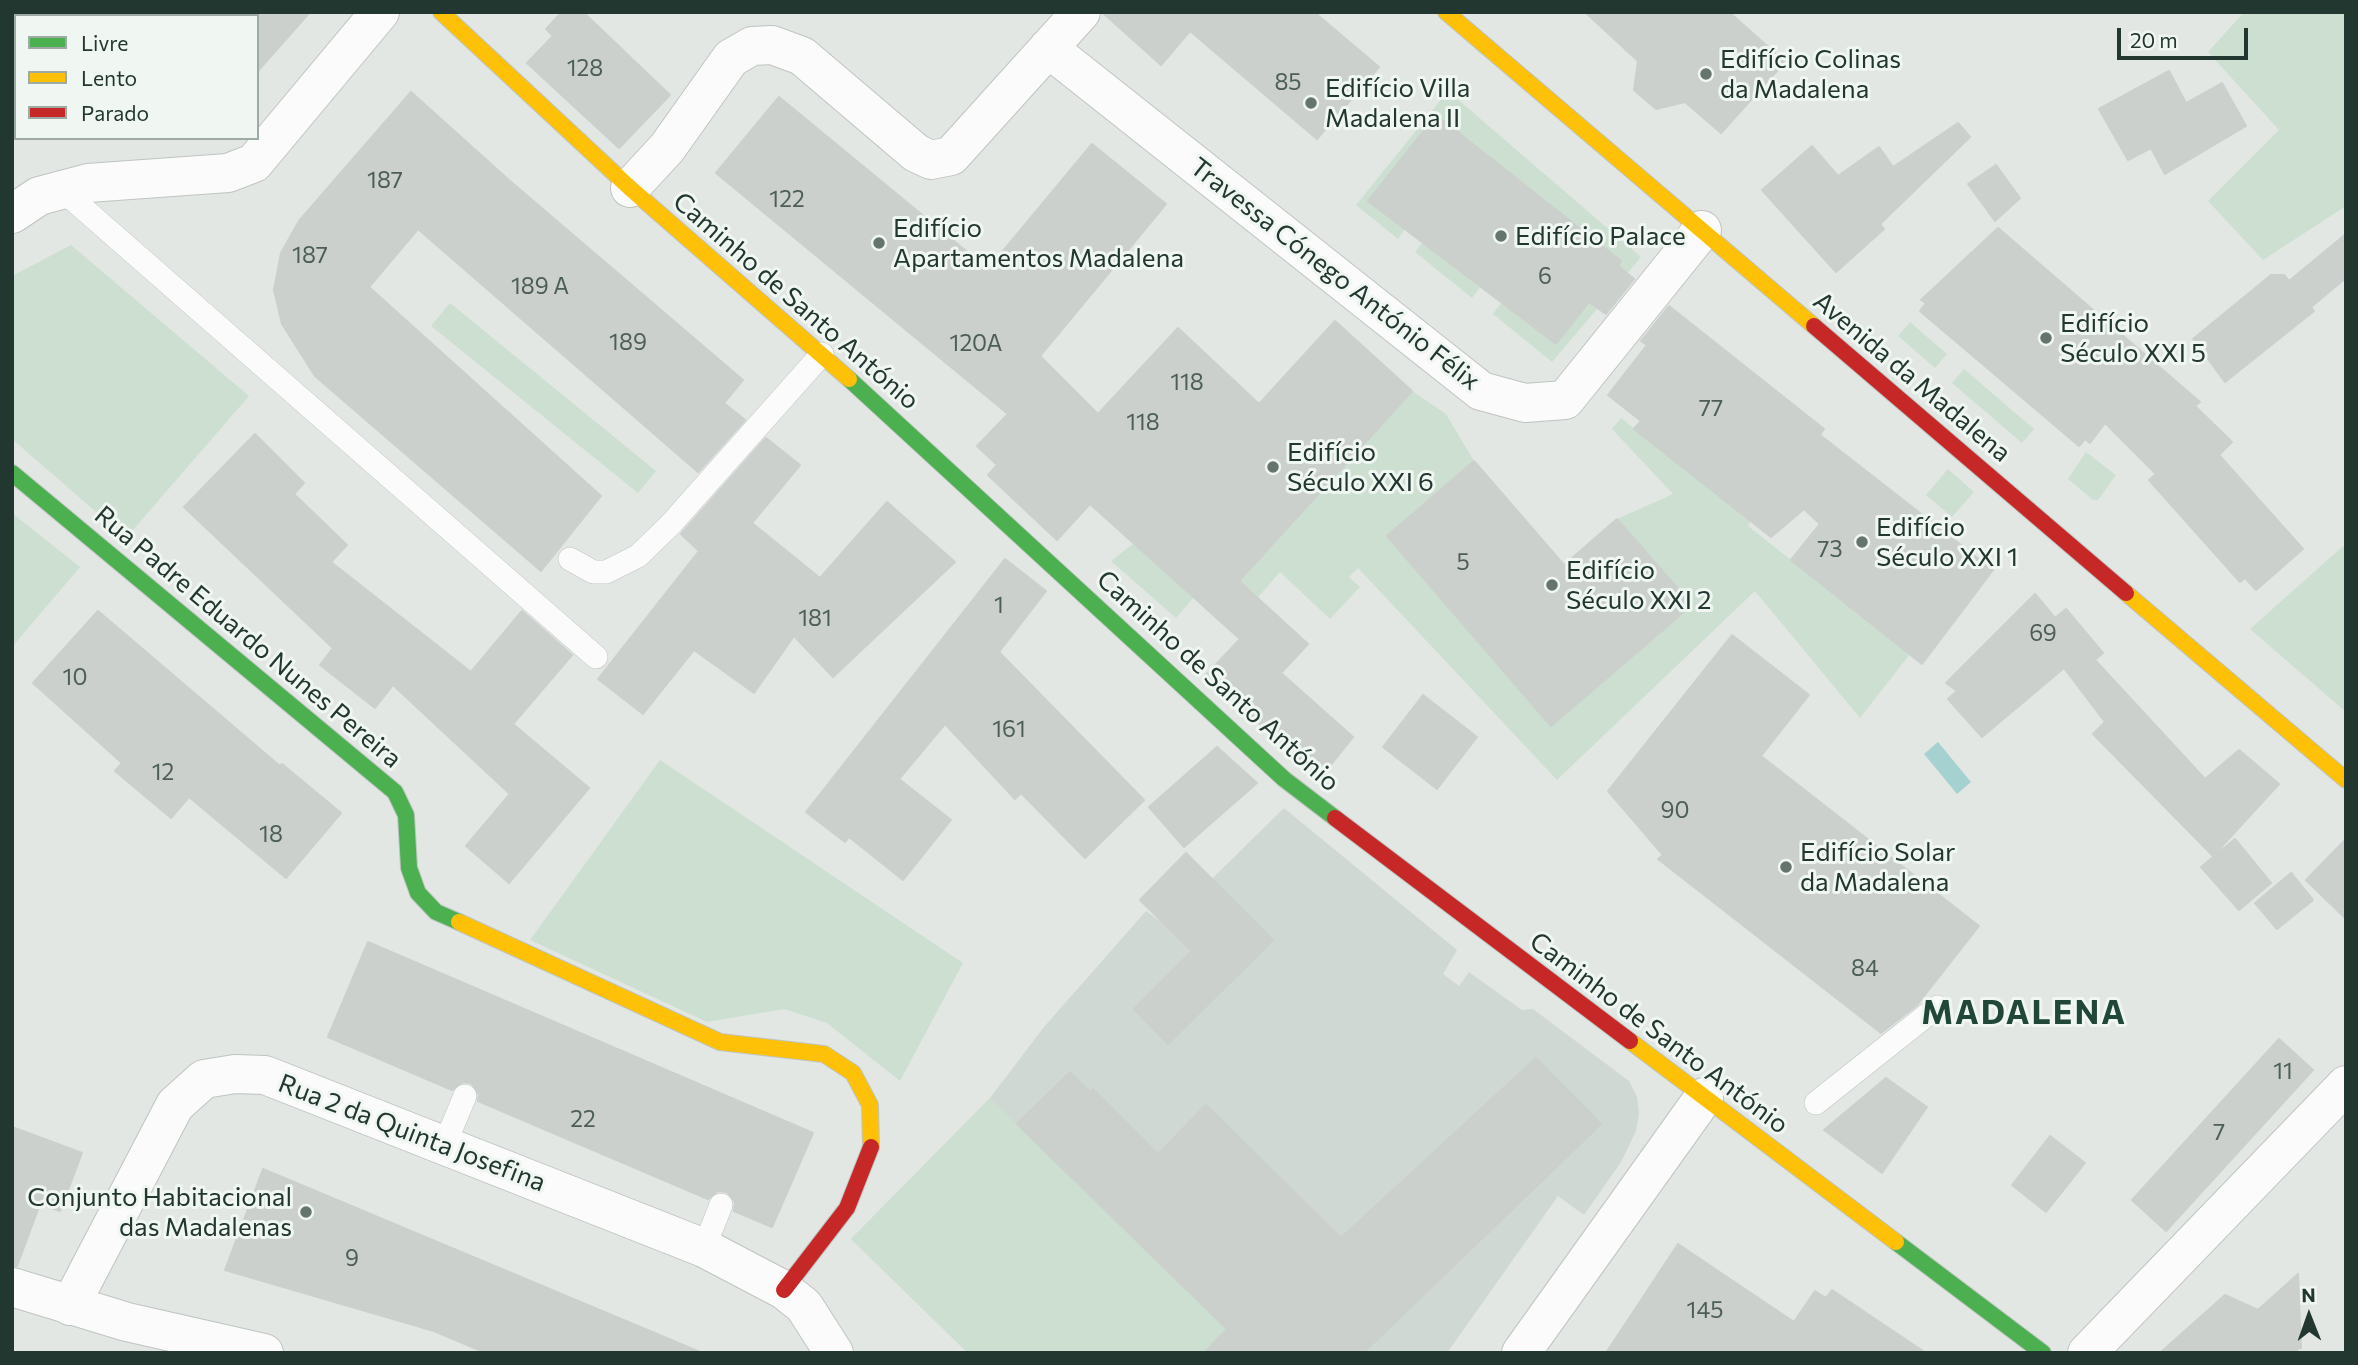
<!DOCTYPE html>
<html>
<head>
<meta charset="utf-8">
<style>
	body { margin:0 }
	#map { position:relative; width:2358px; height:1365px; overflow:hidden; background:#e2e7e4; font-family:Commissioner,sans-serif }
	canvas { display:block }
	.frame { position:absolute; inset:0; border:14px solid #22372f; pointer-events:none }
	.legend { position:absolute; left:14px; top:14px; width:245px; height:126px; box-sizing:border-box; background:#f0f6f2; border:2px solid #9eaaa4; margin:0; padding:9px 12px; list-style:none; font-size:21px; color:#22372f }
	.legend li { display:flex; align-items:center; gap:14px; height:35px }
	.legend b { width:35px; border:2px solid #9eaaa4 }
	.north { position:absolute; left:2274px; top:1281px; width:70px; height:70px; -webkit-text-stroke:5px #f0f6f2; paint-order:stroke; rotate:359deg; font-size:19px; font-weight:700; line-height:28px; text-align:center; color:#22372f }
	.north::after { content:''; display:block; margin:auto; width:24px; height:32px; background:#22372f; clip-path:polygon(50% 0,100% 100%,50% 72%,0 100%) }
	.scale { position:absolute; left:2117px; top:28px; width:131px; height:32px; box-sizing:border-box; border:4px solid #22372f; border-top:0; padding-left:9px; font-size:21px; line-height:24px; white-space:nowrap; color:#22372f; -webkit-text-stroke:5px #f0f6f2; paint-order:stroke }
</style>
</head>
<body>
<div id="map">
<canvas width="2358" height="1365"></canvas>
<div class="frame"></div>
<ul class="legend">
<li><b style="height:9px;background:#4caf50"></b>Livre</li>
<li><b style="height:9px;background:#ffc107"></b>Lento</li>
<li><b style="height:9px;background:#c62828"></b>Parado</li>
</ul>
<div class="north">N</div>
<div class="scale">20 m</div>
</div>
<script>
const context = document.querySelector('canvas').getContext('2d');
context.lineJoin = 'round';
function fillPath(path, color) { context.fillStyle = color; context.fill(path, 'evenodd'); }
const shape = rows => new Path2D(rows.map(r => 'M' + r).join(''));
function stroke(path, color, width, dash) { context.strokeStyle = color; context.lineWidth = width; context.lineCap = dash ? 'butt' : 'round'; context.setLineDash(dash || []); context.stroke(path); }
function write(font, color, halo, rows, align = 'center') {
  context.font = font + ' Commissioner,sans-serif'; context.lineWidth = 6; context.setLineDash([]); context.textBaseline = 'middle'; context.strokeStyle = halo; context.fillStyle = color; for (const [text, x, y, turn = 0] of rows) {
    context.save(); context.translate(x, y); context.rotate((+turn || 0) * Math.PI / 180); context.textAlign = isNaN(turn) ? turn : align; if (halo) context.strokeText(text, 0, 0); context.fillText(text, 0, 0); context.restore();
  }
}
fillPath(shape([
	[1284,808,1457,950,1443,974,1459,986,1469,972,1522,1010,1533,1009,1629,1081,1637,1097,1639,1114,1636,1131,1621,1162,1584,1215,1558,1196,1447,1353,968,1353,851,1239,990,1098,1044,1027,1146,911,1165,925]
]), '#d0d8d3');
fillPath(shape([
	[2244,12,2346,12,2346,206,2263,260,2208,201,2279,130,2208,52],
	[1448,91,1641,257,1552,362,1493,314,1502,302,1556,344,1621,261,1436,115,1405,229,1398,239,1356,205],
	[1423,242,1481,286,1472,298,1415,252],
	[71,245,249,396,126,538,12,439,12,276],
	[450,303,656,471,638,493,431,326],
	[1910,322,1947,354,1935,368,1898,336],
	[1964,369,2034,429,2022,443,1952,383],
	[1412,391,1446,414,1474,461,1387,536,1509,677,1559,718,1692,605,1617,519,1673,494,1612,429,1621,418,1751,521,1748,526,1910,654,1860,718,1755,591,1557,780,1358,568,1349,577,1360,587,1330,619,1280,572,1231,628,1211,612],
	[2086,452,2116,475,2098,500,2093,500,2068,479],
	[1948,469,1974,492,1952,517,1926,495],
	[12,513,80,567,12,647],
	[1134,543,1194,597,1176,618,1111,561],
	[2343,546,2346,549,2346,712,2250,629],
	[660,760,963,963,900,1081,827,1023,784,1009,707,1022,530,940],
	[990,1098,1227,1329,1204,1353,968,1353,851,1239]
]), '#cddfd0');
fillPath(shape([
	[1938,742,1971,782,1957,794,1924,754]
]), '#a6d1d1');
const building = shape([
	[257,12,310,12,257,72,257,12],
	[562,12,583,12,670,95,619,148,527,63,553,36,546,29,562,12],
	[1102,12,1314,12,1379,67,1317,139,1190,31,1161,65,1102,12],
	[1585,12,1729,12,1785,62,1721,133,1685,102,1656,109,1634,90,1638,61,1585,12],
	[2169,71,2186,103,2222,83,2246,126,2165,174,2151,148,2128,160,2099,109,2169,71],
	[411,92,510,181,743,380,724,403,745,420,698,472,418,229,369,287,601,496,541,571,315,376,282,324,274,290,281,253,299,221,411,92],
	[779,97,988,269,1092,144,1166,204,1040,356,1098,414,1178,328,1259,404,1335,321,1412,391,1239,581,1308,644,1281,673,1353,737,1320,778,1205,676,1240,639,1090,504,1057,540,988,475,997,465,977,446,1008,414,716,173,779,97],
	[1436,115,1621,261,1618,266,1634,279,1606,314,1589,302,1556,344,1368,201,1436,115],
	[1958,123,1970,137,1880,224,1884,229,1836,272,1762,190,1812,146,1838,176,1879,147,1893,167,1958,123],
	[1996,165,2020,198,1995,221,1968,184,1996,165],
	[1998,228,2200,402,2195,406,2232,442,2219,455,2303,549,2256,590,2245,578,2240,582,2149,480,2156,474,2105,423,2090,443,2085,439,2079,446,1920,311,1926,303,1921,300,1998,228],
	[2346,234,2346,278,2311,307,2314,311,2225,382,2193,339,2271,275,2284,275,2289,281,2346,234],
	[1669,306,1824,429,1820,435,1993,570,1922,664,1791,560,1820,524,1804,509,1771,537,1634,429,1641,421,1608,395,1647,345,1641,341,1669,306],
	[255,434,304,483,294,494,347,545,331,562,471,672,522,611,572,655,513,724,589,788,509,883,466,846,510,794,393,685,375,708,320,665,333,648,184,507,255,434],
	[766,438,800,465,752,523,820,578,887,502,955,562,833,677,794,636,754,693,694,650,643,714,598,679,699,551,681,534,766,438],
	[1474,461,1564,565,1617,519,1692,605,1551,726,1387,536,1474,461],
	[1005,559,1046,591,999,652,1144,800,1085,858,1021,793,1015,799,945,724,899,779,951,820,903,880,849,837,845,842,806,812,1005,559],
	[2035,594,2055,618,2066,609,2103,653,2095,660,2205,779,2239,750,2279,784,2213,856,2093,734,2105,722,2064,668,1982,737,1948,699,1957,691,1946,683,2035,594],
	[98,611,280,766,282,764,341,813,286,878,189,797,171,818,115,771,122,763,33,683,98,611],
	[1732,635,1809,695,1761,756,1979,926,1917,1005,1881,1033,1658,859,1663,855,1608,791,1732,635],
	[1423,695,1477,737,1437,789,1383,747,1423,695],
	[1217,747,1257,783,1184,847,1149,807,1217,747],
	[2235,839,2271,883,2239,910,2201,867,2235,839],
	[2346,839,2346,919,2306,880,2346,839],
	[1186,853,1273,940,1168,1044,1134,1009,1192,951,1140,900,1186,853],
	[2291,873,2313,900,2277,929,2255,903,2291,873],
	[368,942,813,1133,772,1227,734,1211,735,1202,727,1192,718,1191,708,1199,478,1101,479,1094,471,1083,463,1082,452,1090,328,1037,368,942],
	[2279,1039,2313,1070,2166,1231,2132,1200,2279,1039],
	[1536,1058,1601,1124,1363,1353,1204,1353,1227,1329,1017,1124,1070,1072,1090,1092,1093,1089,1158,1154,1206,1105,1341,1238,1536,1058],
	[1886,1078,1927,1107,1882,1173,1824,1130,1886,1078],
	[12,1127,82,1153,60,1211,40,1204,17,1266,12,1266,12,1127],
	[2050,1136,2085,1163,2046,1212,2012,1185,2050,1136],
	[263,1169,700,1352,699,1353,486,1353,434,1331,225,1270,263,1169],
	[1678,1244,1794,1322,1815,1291,1826,1298,1832,1290,1926,1353,1606,1353,1678,1244],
	[2298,1274,2301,1348,2297,1349,2297,1353,2160,1353,2225,1295,2258,1310,2298,1274]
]);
fillPath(building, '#cbd0cd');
stroke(building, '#cbd0cd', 2);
const lane = shape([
	[61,189,596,657],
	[570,559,593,572,606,572,638,556,671,524,822,354],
	[1816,1103,1937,1007],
	[444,1146,465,1096],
	[704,1248,721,1205]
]);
const street = shape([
	[1048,48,1481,391,1525,403,1565,400,1702,230],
	[630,188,667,148,731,58,752,46,772,45,802,56,916,153,931,160,951,156,1081,12],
	[12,214,39,196,88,183,228,173,254,163,380,12],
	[12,1287,127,1322,264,1353],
	[70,1306,175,1105,204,1079,235,1074,265,1075,704,1248,784,1290,804,1306,834,1353],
	[1521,1353,1704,1097],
	[2087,1353,2346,1085]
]);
const fast = shape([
	[849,379,1284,779,1335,818],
	[12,473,395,792,406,815,409,868,418,893,436,912,459,922],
	[1896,1242,2043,1353]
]);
const slow = shape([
	[441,12,630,188,849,379],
	[1446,12,1814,326],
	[2126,593,2346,780],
	[459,922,720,1042,824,1054,853,1073,870,1105,871,1147],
	[1630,1041,1896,1242]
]);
const jam = shape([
	[1814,326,2126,593],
	[1335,818,1630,1041],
	[784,1290,847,1208,871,1147]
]);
stroke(lane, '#bfc4c1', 24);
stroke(street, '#bfc4c1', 40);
stroke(fast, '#bec5c1', 18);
stroke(slow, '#bec5c1', 18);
stroke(jam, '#bec5c1', 18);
stroke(lane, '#fbfbfb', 23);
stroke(street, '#fbfbfb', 38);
stroke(fast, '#4caf50', 16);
stroke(slow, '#ffc107', 16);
stroke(jam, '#c62828', 16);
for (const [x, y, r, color] of [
	[1706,74,7,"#65756e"],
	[1311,103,7,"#65756e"],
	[1501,236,7,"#65756e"],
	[879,243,7,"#65756e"],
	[2046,338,7,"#65756e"],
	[1273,467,7,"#65756e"],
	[1862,542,7,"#65756e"],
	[1552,585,7,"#65756e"],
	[1786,867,7,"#65756e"],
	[306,1212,7,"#65756e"]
]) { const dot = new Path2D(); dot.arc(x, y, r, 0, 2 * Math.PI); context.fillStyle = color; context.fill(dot); stroke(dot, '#f0f6f2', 2.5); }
write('23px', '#4d5e57', null, [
	["128",585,68],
	["85",1288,82],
	["187",385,180],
	["122",787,199],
	["187",310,255],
	["6",1545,276],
	["189 A",540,286],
	["189",628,342],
	["120A",976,343],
	["118",1187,382],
	["77",1711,408],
	["118",1143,422],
	["73",1830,549],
	["5",1463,562],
	["1",999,605],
	["181",815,618],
	["69",2043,633],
	["10",75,677],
	["161",1009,729],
	["12",163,772],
	["90",1675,810],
	["18",271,834],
	["84",1865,968],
	["11",2283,1071],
	["22",583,1119],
	["7",2219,1132],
	["9",352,1258],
	["145",1705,1310]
]);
write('26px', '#22372f', '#f0f6f2', [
	["Edifício Colinas",1720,59],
	["da Madalena",1720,89],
	["Edifício Villa",1325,88],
	["Madalena II",1325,118],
	["Edifício",893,228],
	["Apartamentos Madalena",893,258],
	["Edifício Palace",1515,236],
	["Edifício",2060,323],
	["Século XXI 5",2060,353],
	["Edifício",1287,452],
	["Século XXI 6",1287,482],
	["Edifício",1876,527],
	["Século XXI 1",1876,557],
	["Edifício",1566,570],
	["Século XXI 2",1566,600],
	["Edifício Solar",1800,852],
	["da Madalena",1800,882],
	["Conjunto Habitacional",292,1197,"right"],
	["das Madalenas",292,1227,"right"]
], 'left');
write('26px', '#22372f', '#f0f6f2', [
	["Travessa Cónego António Félix",1335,274,38],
	["Caminho de Santo António",796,301,41],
	["Avenida da Madalena",1912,377,40],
	["Rua Padre Eduardo Nunes Pereira",248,637,40],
	["Caminho de Santo António",1218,681,42],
	["Caminho de Santo António",1659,1033,37],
	["Rua 2 da Quinta Josefina",412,1133,21]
]);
context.letterSpacing = '2px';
write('bold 33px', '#214739', '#f0f6f2', [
	["MADALENA",2024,1013]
]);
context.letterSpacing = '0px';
</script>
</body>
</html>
